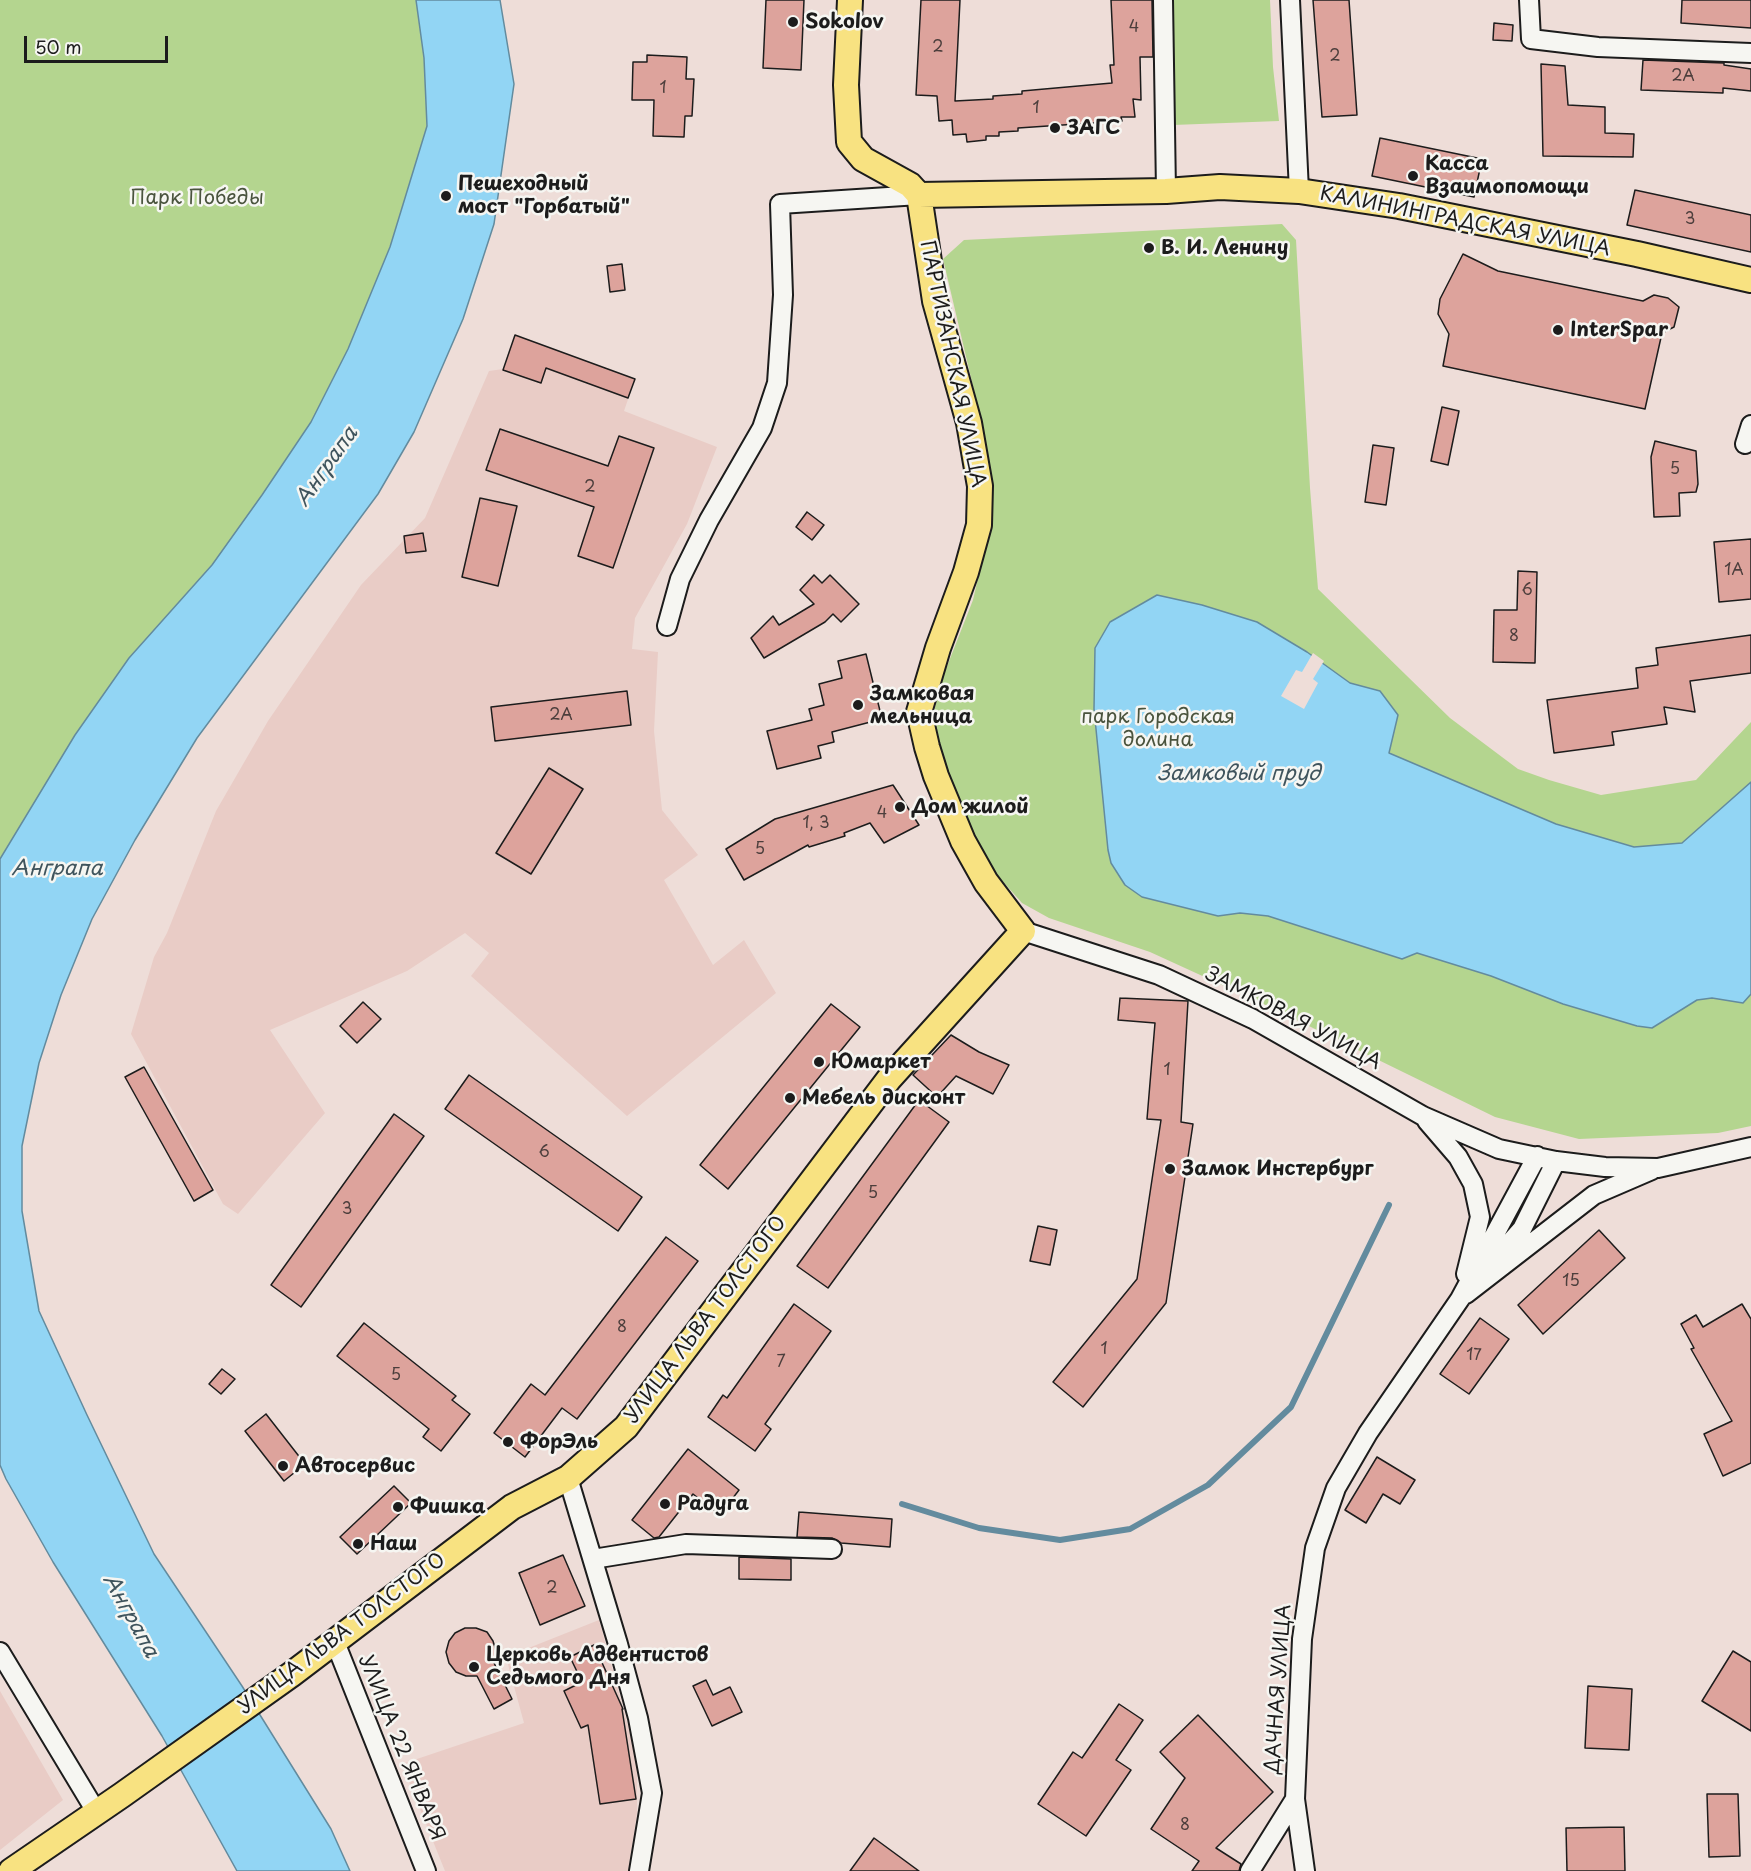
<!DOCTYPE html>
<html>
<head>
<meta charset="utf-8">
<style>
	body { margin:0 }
	#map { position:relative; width:1751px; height:1871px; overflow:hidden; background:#eeddd8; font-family:"Playpen Sans",sans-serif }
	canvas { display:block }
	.scale { position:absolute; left:24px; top:36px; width:144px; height:27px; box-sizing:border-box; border:3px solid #1c1c1c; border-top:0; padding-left:8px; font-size:18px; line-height:21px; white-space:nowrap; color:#1c1c1c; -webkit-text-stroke:4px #f6f6f2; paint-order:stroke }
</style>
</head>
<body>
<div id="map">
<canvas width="1751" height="1871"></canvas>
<div class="scale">50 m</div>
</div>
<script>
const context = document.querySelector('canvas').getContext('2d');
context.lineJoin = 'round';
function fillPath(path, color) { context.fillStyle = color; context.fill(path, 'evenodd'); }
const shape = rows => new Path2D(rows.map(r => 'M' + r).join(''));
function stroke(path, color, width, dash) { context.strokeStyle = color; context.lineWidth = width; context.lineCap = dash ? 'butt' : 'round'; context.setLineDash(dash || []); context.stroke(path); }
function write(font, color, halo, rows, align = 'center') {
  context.font = font + ' "Playpen Sans",sans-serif'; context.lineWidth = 5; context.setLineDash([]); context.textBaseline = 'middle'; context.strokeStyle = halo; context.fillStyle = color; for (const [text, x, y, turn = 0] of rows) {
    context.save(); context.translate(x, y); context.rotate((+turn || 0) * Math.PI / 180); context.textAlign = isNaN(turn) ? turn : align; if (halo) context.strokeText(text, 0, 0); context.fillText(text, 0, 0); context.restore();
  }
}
fillPath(shape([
	[515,335,635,379,624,411,717,447,687,524,635,618,632,649,658,652,654,731,662,810,698,855,664,880,713,965,744,940,776,993,627,1116,471,976,489,953,465,933,407,971,270,1030,325,1113,238,1214,223,1204,131,1034,154,957,167,933,216,811,268,721,361,585,425,518,489,371,503,369],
	[599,1620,637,1759,637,1813,628,1871,445,1871,402,1764,524,1723,506,1657],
	[0,1691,63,1800,0,1850]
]), '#e9ccc6');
fillPath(shape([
	[0,0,416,0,424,58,427,126,390,247,348,349,311,422,262,495,212,565,129,658,75,735,0,859],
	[1169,0,1270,0,1273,67,1279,121,1173,125],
	[1282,224,1296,240,1310,488,1318,589,1450,718,1518,769,1549,780,1601,795,1696,780,1751,722,1751,1126,1718,1133,1579,1139,1495,1117,1268,1006,1150,952,1049,918,1022,903,990,867,946,776,931,722,944,674,973,600,993,513,985,437,943,259,964,240]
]), '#b4d58f');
const water = shape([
	[416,0,500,0,514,84,494,224,463,319,414,432,378,494,197,738,135,840,92,919,61,995,39,1063,22,1146,22,1211,39,1311,87,1415,154,1554,242,1686,331,1829,350,1871,237,1871,162,1736,53,1562,6,1479,0,1465,0,859,75,735,129,658,212,565,262,495,311,422,348,349,390,247,427,126,424,58,416,0],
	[1157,595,1202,605,1257,622,1307,652,1350,683,1380,691,1398,715,1389,753,1556,824,1634,847,1682,843,1751,782,1751,994,1743,1003,1712,998,1697,1000,1652,1028,1637,1026,1563,1004,1491,976,1417,953,1402,959,1268,916,1240,913,1218,916,1142,897,1125,885,1111,863,1108,850,1094,709,1095,648,1110,622,1157,595]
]);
fillPath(water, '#92d5f4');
stroke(water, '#638b9e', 1.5);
fillPath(shape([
	[1313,653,1324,661,1313,679,1318,683,1304,709,1281,696,1296,670,1302,672]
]), '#eeddd8');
stroke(shape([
	[902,1504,979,1528,1060,1540,1130,1529,1208,1485,1291,1407,1389,1205]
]), '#638b9e', 6);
const building = shape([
	[766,0,804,0,801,70,763,68,766,0],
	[921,0,960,0,955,101,993,99,993,96,1022,94,1022,91,1112,83,1110,65,1114,65,1111,0,1152,0,1153,57,1140,57,1141,100,1133,99,1135,117,1121,117,1122,121,1018,128,1018,131,999,132,999,136,986,136,986,140,967,142,966,134,953,135,952,120,939,121,937,96,916,95,921,0],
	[1313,0,1349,0,1357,115,1322,117,1313,0],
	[1682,0,1751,0,1751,28,1681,23,1682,0],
	[1494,23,1513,25,1512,41,1493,40,1494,23],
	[647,55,687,57,686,79,694,79,692,116,685,116,684,137,653,136,654,100,632,100,633,62,647,62,647,55],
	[1643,60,1724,63,1724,65,1751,69,1751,91,1723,88,1723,93,1641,90,1643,60],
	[1541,64,1565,66,1568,105,1605,107,1605,133,1634,134,1633,157,1543,156,1541,64],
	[1380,138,1482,159,1474,197,1372,176,1380,138],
	[1635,190,1751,215,1751,252,1627,225,1635,190],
	[1463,254,1498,271,1643,301,1654,295,1668,298,1679,307,1674,327,1662,333,1645,409,1443,366,1449,334,1438,314,1440,299,1463,254],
	[622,264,625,290,610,292,607,266,622,264],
	[515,335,635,379,628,398,546,368,541,383,503,370,515,335],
	[1442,407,1459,411,1448,465,1431,461,1442,407],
	[500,429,608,466,619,436,654,448,613,568,578,556,594,507,486,470,500,429],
	[1655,441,1696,451,1698,484,1696,492,1679,493,1680,516,1654,517,1651,457,1655,441],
	[1373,445,1394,448,1386,505,1365,502,1373,445],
	[480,498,517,506,498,586,462,577,480,498],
	[807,512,824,525,812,540,796,527,807,512],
	[423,533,426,551,406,553,404,536,423,533],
	[1751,539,1751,599,1719,602,1714,542,1751,539],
	[1518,571,1537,572,1535,663,1493,662,1494,610,1517,610,1518,571],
	[814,575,822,583,830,575,859,604,841,622,833,614,825,622,764,658,751,638,773,616,779,625,814,604,800,590,814,575],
	[1751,635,1751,673,1690,681,1695,712,1664,707,1667,724,1612,732,1614,745,1554,753,1547,700,1638,688,1636,668,1658,665,1656,648,1751,635],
	[866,654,882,719,832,732,834,742,818,746,821,758,777,769,767,731,812,720,809,709,824,705,819,684,842,678,838,661,866,654],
	[627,691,631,725,495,741,491,707,627,691],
	[549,768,583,789,531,874,496,853,549,768],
	[893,785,919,825,884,843,870,823,844,833,845,836,809,847,808,845,744,880,726,849,775,819,893,785],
	[1120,998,1188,1001,1181,1122,1193,1124,1166,1303,1083,1407,1053,1382,1137,1279,1161,1120,1147,1119,1155,1023,1118,1020,1120,998],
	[363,1002,381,1019,357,1043,340,1026,363,1002],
	[831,1004,860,1027,728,1189,700,1165,831,1004],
	[951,1035,979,1052,1009,1065,993,1094,956,1076,937,1097,913,1075,951,1035],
	[144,1067,213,1190,194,1201,125,1077,144,1067],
	[469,1075,642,1197,618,1231,445,1109,469,1075],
	[919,1100,949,1122,828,1288,797,1266,919,1100],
	[394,1114,424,1136,301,1307,271,1285,394,1114],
	[1038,1226,1057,1230,1050,1265,1030,1261,1038,1226],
	[1599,1230,1625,1258,1543,1334,1518,1305,1599,1230],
	[666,1237,698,1261,577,1419,562,1408,525,1457,494,1433,531,1384,545,1395,666,1237],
	[794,1304,831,1331,765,1424,771,1429,755,1451,708,1417,723,1395,727,1398,794,1304],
	[1742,1304,1751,1319,1751,1463,1723,1476,1704,1434,1732,1421,1691,1349,1694,1348,1681,1324,1696,1315,1703,1327,1742,1304],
	[1480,1318,1509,1339,1469,1394,1440,1374,1480,1318],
	[364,1323,456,1396,452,1400,470,1414,441,1451,423,1437,429,1429,337,1356,364,1323],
	[222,1369,235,1379,221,1394,209,1384,222,1369],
	[266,1414,305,1464,284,1481,245,1431,266,1414],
	[688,1449,739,1490,720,1515,693,1494,659,1537,654,1538,632,1520,688,1449],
	[1377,1457,1415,1480,1400,1504,1383,1494,1366,1523,1345,1510,1377,1457],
	[394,1486,411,1503,357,1554,340,1537,394,1486],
	[799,1512,892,1519,890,1547,841,1543,832,1538,797,1537,799,1512],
	[563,1555,585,1606,540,1625,519,1573,563,1555],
	[739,1557,791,1559,791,1580,739,1579,739,1557],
	[465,1628,476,1628,487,1632,493,1641,496,1651,494,1663,512,1699,494,1709,477,1676,466,1676,456,1672,449,1663,446,1652,449,1641,455,1633,465,1628],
	[594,1645,623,1709,622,1709,636,1799,600,1804,588,1725,581,1728,564,1691,582,1682,570,1657,594,1645],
	[1733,1651,1751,1662,1751,1731,1702,1701,1733,1651],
	[706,1680,713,1695,730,1687,742,1712,712,1726,693,1686,706,1680],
	[1588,1686,1632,1689,1629,1750,1585,1748,1588,1686],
	[1119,1704,1143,1720,1116,1760,1131,1770,1086,1836,1038,1804,1073,1752,1082,1758,1119,1704],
	[1198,1715,1273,1792,1216,1848,1241,1864,1239,1871,1192,1871,1199,1861,1151,1829,1185,1778,1160,1752,1198,1715],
	[1707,1794,1738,1794,1740,1856,1709,1857,1707,1794],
	[1624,1827,1625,1871,1567,1871,1566,1828,1624,1827],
	[874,1838,919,1871,850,1871,874,1838]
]);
fillPath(building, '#dda39c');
stroke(building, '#1c1c1c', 1.5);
const minor = shape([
	[1163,0,1166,191],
	[1290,0,1299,191],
	[1529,0,1531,39,1598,47,1751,53],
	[1745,444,1751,425],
	[667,626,680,579,709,520,762,428,777,383,783,295,780,204,919,195],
	[1023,931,1159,975,1253,1019,1423,1116,1499,1149,1556,1161,1605,1167,1658,1168,1751,1147],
	[1427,1121,1458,1157,1473,1184,1480,1217,1466,1274],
	[1489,1266,1522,1229,1556,1161],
	[1466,1294,1594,1195,1652,1170],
	[568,1478,618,1644,638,1718,652,1793,639,1871],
	[593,1559,686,1544,832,1549],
	[335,1642,426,1871],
	[0,1652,97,1813],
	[1250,1871,1295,1799],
	[1305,1871,1295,1799,1302,1639,1315,1548,1336,1488,1368,1433,1460,1299,1537,1156]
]);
const major = shape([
	[850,0,846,85,849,142,863,159,910,185,919,195,1166,191,1220,187,1299,191,1399,206,1637,254,1751,280],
	[11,1871,122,1795,292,1674,512,1507,568,1478,626,1427,889,1079,1023,931,986,882,963,841,936,776,927,747,919,712,938,648,966,572,979,525,980,486,969,423,935,301,919,195]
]);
stroke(minor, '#1c1c1c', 22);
stroke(major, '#1c1c1c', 28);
stroke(minor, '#f6f6f2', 18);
stroke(major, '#f8e281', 24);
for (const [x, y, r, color] of [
	[793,22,6,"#1c1c1c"],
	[1055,128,6,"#1c1c1c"],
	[1413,176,6,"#1c1c1c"],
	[446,196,6,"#1c1c1c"],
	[1149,248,6,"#1c1c1c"],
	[1558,330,6,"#1c1c1c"],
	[858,705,6,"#1c1c1c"],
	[900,807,6,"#1c1c1c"],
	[819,1062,6,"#1c1c1c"],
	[790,1098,6,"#1c1c1c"],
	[1170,1169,6,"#1c1c1c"],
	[508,1442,6,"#1c1c1c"],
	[283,1466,6,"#1c1c1c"],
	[665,1504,6,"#1c1c1c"],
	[398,1507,6,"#1c1c1c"],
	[358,1544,6,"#1c1c1c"],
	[474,1667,6,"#1c1c1c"]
]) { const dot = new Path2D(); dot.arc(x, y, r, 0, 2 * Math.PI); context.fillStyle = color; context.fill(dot); stroke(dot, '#f6f6f2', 2); }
write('16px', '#4c3e3c', null, [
	["4",1134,28],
	["2",938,48],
	["2",1335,57],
	["2А",1683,77],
	["1",663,89],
	["1",1036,109],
	["3",1690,220],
	["5",1675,470],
	["2",590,488],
	["1А",1734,571],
	["6",1527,591],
	["8",1514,637],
	["2А",561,716],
	["4",882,814],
	["1, 3",816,824],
	["5",760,850],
	["1",1167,1071],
	["6",544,1153],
	["5",873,1194],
	["3",347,1210],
	["15",1571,1282],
	["8",622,1328],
	["1",1104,1350],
	["17",1474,1356],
	["7",781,1363],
	["5",396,1376],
	["2",552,1589],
	["8",1185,1826]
]);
write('bold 20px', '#1c1c1c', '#f6f6f2', [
	["Sokolov",805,22],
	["ЗАГС",1067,128],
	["Касса",1425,164],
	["Взаимопомощи",1425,187],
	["Пешеходный",458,184],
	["мост \"Горбатый\"",458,207],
	["В. И. Ленину",1161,248],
	["InterSpar",1570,330],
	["Замковая",870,694],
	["мельница",870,717],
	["Дом жилой",912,807],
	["Юмаркет",831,1062],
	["Мебель дисконт",802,1098],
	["Замок Инстербург",1182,1169],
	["ФорЭль",520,1442],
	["Автосервис",295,1466],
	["Радуга",677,1504],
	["Фишка",410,1507],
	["Наш",370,1544],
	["Церковь Адвентистов",486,1655],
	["Седьмого Дня",486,1678]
], 'left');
write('20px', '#4a543e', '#f6f6f2', [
	["Парк Победы",197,198],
	["парк Городская",1158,717],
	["долина",1158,740]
]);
write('20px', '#1c1c1c', '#f6f6f2', [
	["КАЛИНИНГРАДСКАЯ УЛИЦА",1465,222,11],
	["ПАРТИЗАНСКАЯ УЛИЦА",952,364,78],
	["ЗАМКОВАЯ УЛИЦА",1293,1019,28],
	["УЛИЦА ЛЬВА ТОЛСТОГО",706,1320,-53],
	["УЛИЦА ЛЬВА ТОЛСТОГО",342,1634,-37],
	["ДАЧНАЯ УЛИЦА",1279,1689,-86],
	["УЛИЦА 22 ЯНВАРЯ",401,1748,68]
]);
write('italic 21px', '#3f545d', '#f6f6f2', [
	["Анграпа",327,467,-55],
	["Замковый пруд",1239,774],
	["Анграпа",57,869],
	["Анграпа",130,1616,61]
]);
</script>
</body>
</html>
